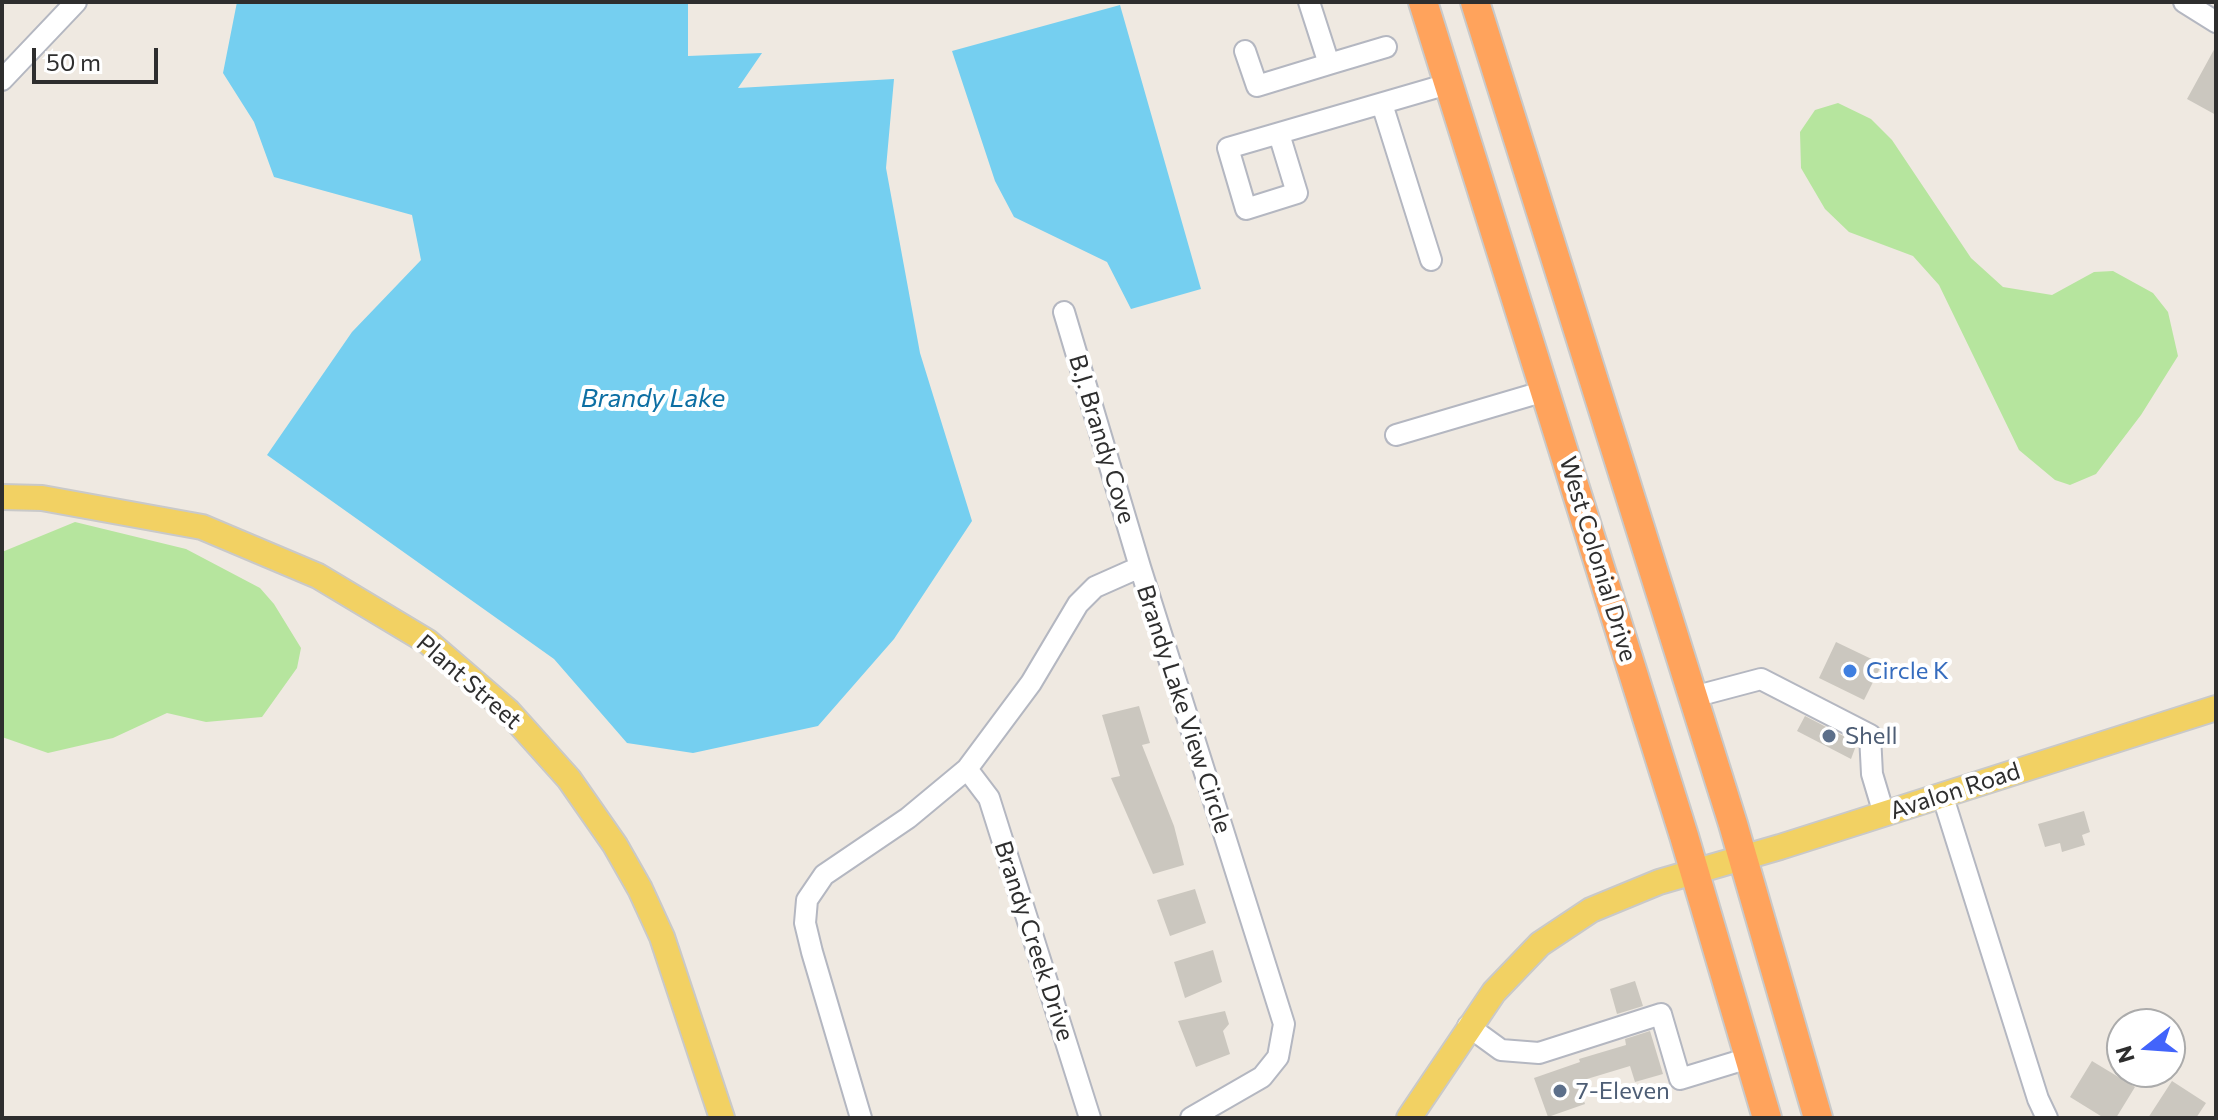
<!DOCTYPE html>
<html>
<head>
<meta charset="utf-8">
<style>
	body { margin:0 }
	#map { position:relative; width:2218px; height:1120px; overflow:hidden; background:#efe9e1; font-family:Commissioner,sans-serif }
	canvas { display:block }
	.frame { position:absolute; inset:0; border:4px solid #2e2e2e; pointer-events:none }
	.north { position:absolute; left:2106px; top:1008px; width:80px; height:80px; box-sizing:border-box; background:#fff; border:2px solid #ababab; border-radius:50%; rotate:253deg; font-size:22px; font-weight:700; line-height:32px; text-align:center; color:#2e2e2e }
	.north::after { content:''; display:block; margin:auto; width:28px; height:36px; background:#4264fb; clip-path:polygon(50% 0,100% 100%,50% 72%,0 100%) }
	.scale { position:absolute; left:32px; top:48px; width:126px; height:36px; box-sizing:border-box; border:4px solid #2e2e2e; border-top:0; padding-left:10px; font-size:24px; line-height:28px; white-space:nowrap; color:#2e2e2e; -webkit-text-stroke:6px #fff; paint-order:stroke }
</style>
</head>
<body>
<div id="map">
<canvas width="2218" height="1120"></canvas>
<div class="frame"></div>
<div class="north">N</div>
<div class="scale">50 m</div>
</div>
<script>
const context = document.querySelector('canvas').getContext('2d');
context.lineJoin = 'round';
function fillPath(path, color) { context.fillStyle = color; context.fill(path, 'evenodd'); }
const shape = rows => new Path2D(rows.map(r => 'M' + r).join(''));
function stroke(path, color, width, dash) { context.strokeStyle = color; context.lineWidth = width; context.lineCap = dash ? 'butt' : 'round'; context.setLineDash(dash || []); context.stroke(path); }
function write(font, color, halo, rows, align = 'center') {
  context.font = font + ' Commissioner,sans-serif'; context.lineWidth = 8; context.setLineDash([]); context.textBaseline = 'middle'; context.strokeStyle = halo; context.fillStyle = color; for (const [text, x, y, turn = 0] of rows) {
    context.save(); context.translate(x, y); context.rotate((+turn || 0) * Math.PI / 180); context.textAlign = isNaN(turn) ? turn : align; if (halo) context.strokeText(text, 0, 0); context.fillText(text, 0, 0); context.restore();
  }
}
fillPath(shape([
	[1838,103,1871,119,1892,140,1971,258,2003,287,2052,295,2094,272,2113,271,2153,293,2168,312,2178,356,2141,415,2096,474,2070,485,2055,480,2019,450,1939,285,1913,256,1849,232,1825,209,1801,168,1800,132,1815,110],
	[75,522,186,549,260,588,274,604,301,648,297,668,262,717,206,722,167,713,113,738,48,753,2,737,2,552]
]), '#b6e59e');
fillPath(shape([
	[237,2,688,2,688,56,762,53,738,88,894,79,886,168,920,353,972,521,894,639,818,726,693,753,627,743,554,659,267,455,352,332,421,260,412,215,274,177,254,122,223,73],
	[1120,5,1201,289,1131,309,1107,262,1014,217,995,181,952,51]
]), '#75cff0');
fillPath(shape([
	[2216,46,2216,115,2187,99],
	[1836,642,1882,664,1864,700,1819,678],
	[1139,706,1150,743,1142,745,1174,826,1184,865,1153,874,1111,778,1120,776,1102,715],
	[1805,716,1857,743,1851,759,1797,731],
	[2084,811,2090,832,2082,835,2085,845,2062,852,2060,843,2045,847,2038,824],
	[1195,889,1206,923,1170,936,1157,900],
	[1213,950,1222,982,1185,998,1174,962],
	[1635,981,1643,1006,1617,1014,1610,989],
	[1225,1011,1229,1024,1223,1031,1230,1054,1196,1067,1178,1021],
	[1650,1031,1663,1074,1635,1082,1630,1066,1577,1082,1585,1104,1548,1117,1534,1078,1580,1062,1579,1059,1626,1045,1625,1039],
	[2092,1061,2135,1087,2116,1118,2104,1118,2070,1097],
	[2172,1081,2206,1103,2196,1118,2148,1118]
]), '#cbc7bf');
const minor = shape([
	[2184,2,2216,22],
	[1245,51,1257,86,1329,64,1309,2],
	[1329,64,1386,47],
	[2,80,76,2],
	[1382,104,1431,260],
	[1279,134,1297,193,1246,209,1228,148,1448,84],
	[1064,312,1140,567,1284,1024,1278,1057,1262,1077,1191,1118],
	[1396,435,1545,391],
	[1693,697,1761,679,1870,735,1872,774,1884,814],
	[967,769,989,798,1090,1118],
	[1942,794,2038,1099,2047,1118],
	[1468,1026,1501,1050,1539,1053,1661,1014,1680,1079,1749,1058],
	[861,1118,812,952,805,923,807,900,824,875,908,818,967,769,1031,683,1078,604,1095,587,1140,567]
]);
const major = shape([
	[2,497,42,498,202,527,318,576,428,642,508,711,569,779,615,845,640,889,662,937,722,1118],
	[1409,1118,1494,992,1540,944,1591,910,1659,882,1780,847,2216,708]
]);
const highway = shape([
	[1423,2,1684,836,1767,1118],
	[1475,2,1733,824,1818,1118]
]);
stroke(minor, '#b4b7c1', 24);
stroke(major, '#c9c9c9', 28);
stroke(highway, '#c9c9c9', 32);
stroke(minor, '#fff', 20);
stroke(major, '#f2d163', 24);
stroke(highway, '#ffa35c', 28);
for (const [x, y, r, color] of [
	[1850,671,8,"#3f7fe0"],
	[1829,736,8,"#5c6f8a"],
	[1560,1091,8,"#5c6f8a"]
]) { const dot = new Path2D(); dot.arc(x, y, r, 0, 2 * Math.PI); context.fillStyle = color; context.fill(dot); stroke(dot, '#fff', 3); }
write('24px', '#2e2e2e', '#fff', [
	["B.J. Brandy Cove",1102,439,73],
	["West Colonial Drive",1598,559,73],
	["Plant Street",469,682,41],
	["Brandy Lake View Circle",1184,709,72],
	["Avalon Road",1955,791,-18],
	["Brandy Creek Drive",1034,941,72]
]);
write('24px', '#366cbe', '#fff', [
	["Circle K",1866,671]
], 'left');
write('24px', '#4e5e75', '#fff', [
	["Shell",1845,736],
	["7-Eleven",1576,1091]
], 'left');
write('italic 26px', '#0d6fa3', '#fff', [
	["Brandy Lake",653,398]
]);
</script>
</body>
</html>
